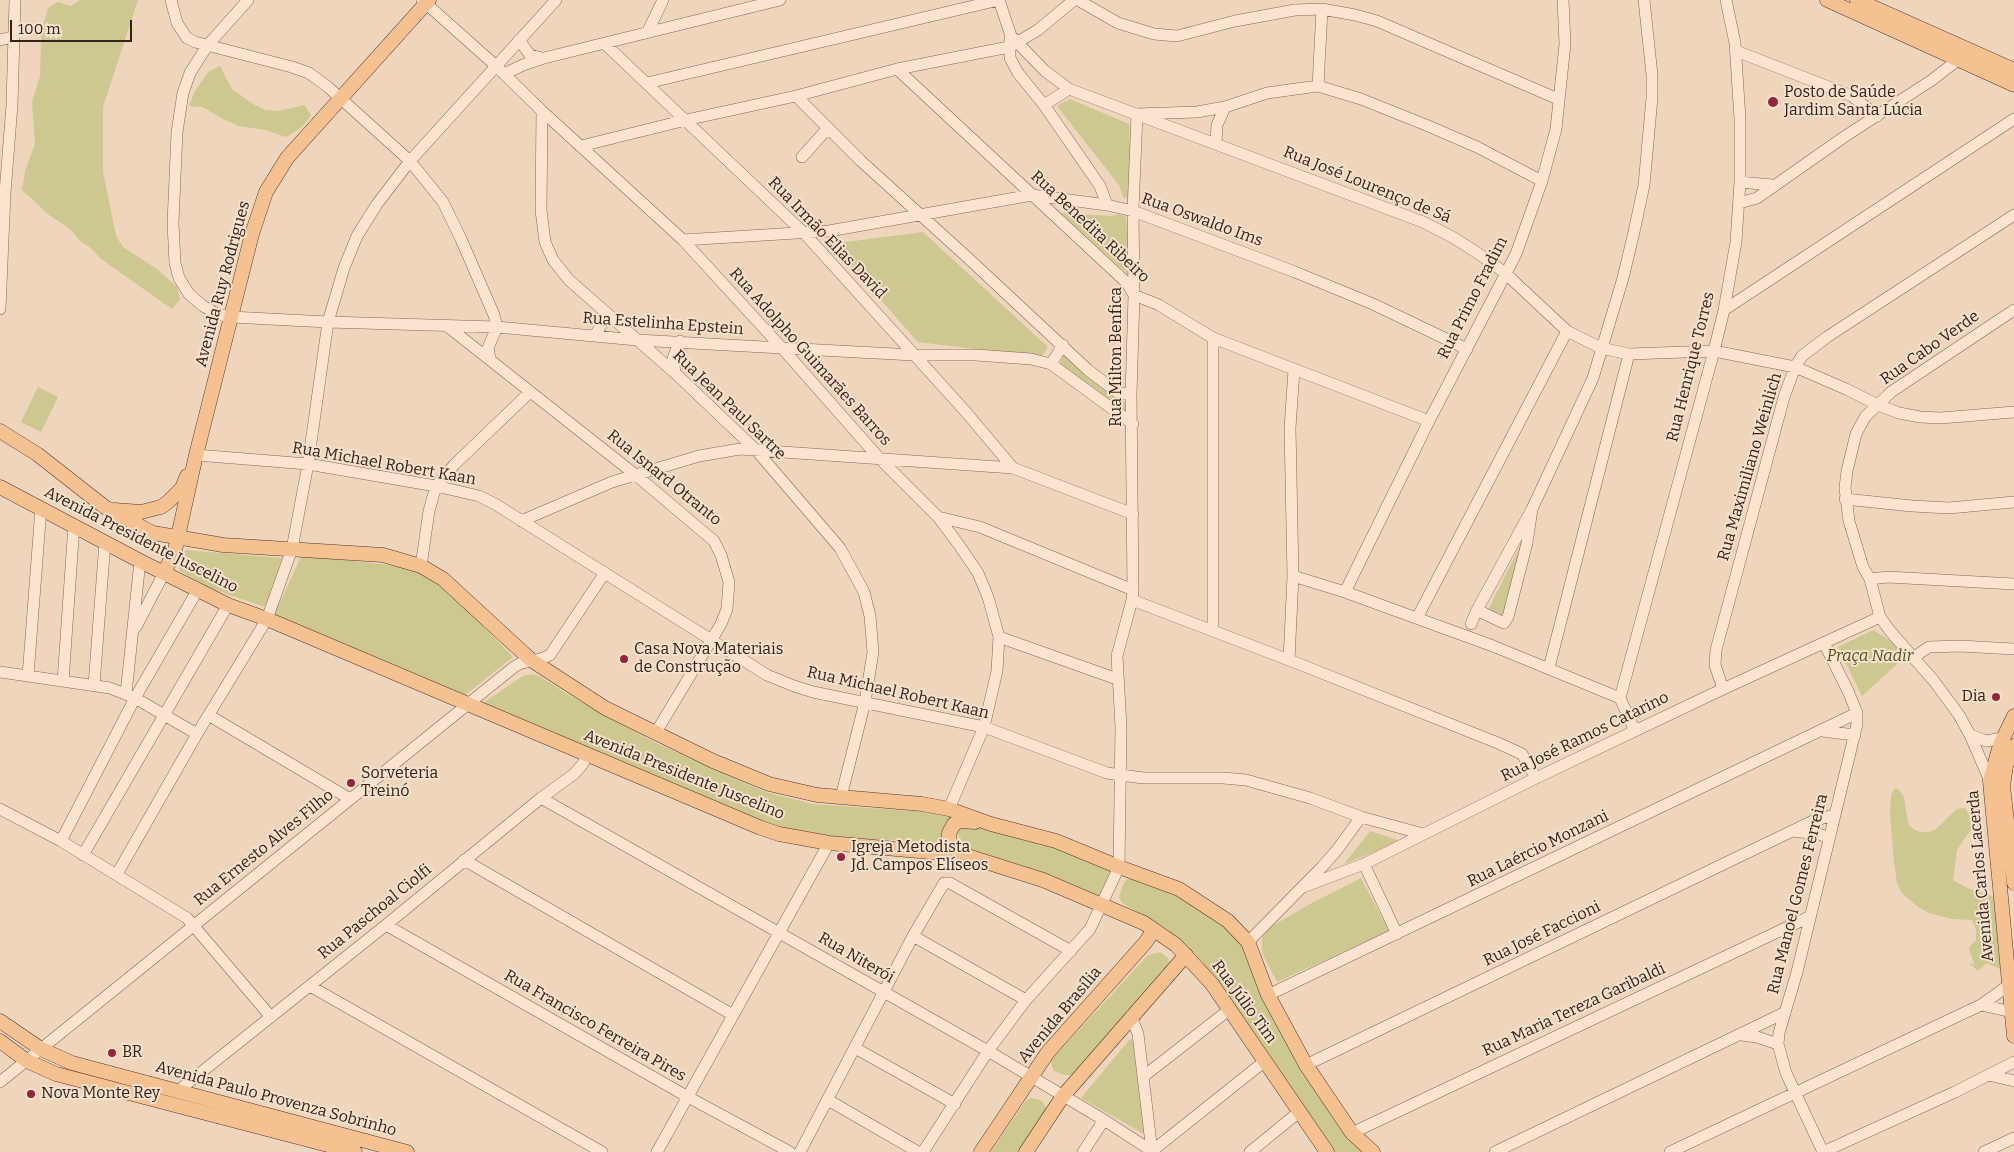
<!DOCTYPE html>
<html>
<head>
<meta charset="utf-8">
<style>
	body { margin:0 }
	#map { position:relative; width:2014px; height:1152px; overflow:hidden; background:#efd5bc; font-family:Bitter,serif }
	canvas { display:block }
	.scale { position:absolute; left:10px; top:20px; width:122px; height:22px; box-sizing:border-box; border:2px solid #35221b; border-top:0; padding-left:6px; font-size:15px; line-height:18px; white-space:nowrap; color:#35221b; -webkit-text-stroke:4px #f6e1cc; paint-order:stroke }
</style>
</head>
<body>
<div id="map">
<canvas width="2014" height="1152"></canvas>
<div class="scale">100 m</div>
</div>
<script>
const context = document.querySelector('canvas').getContext('2d');
context.lineJoin = 'round';
function fillPath(path, color) { context.fillStyle = color; context.fill(path, 'evenodd'); }
const shape = rows => new Path2D(rows.map(r => 'M' + r).join(''));
function stroke(path, color, width, dash) { context.strokeStyle = color; context.lineWidth = width; context.lineCap = dash ? 'butt' : 'round'; context.setLineDash(dash || []); context.stroke(path); }
function write(font, color, halo, rows, align = 'center') {
  context.font = font + ' Bitter,serif'; context.lineWidth = 4; context.setLineDash([]); context.textBaseline = 'middle'; context.strokeStyle = halo; context.fillStyle = color; for (const [text, x, y, turn = 0] of rows) {
    context.save(); context.translate(x, y); context.rotate((+turn || 0) * Math.PI / 180); context.textAlign = isNaN(turn) ? turn : align; if (halo) context.strokeText(text, 0, 0); context.fillText(text, 0, 0); context.restore();
  }
}
fillPath(shape([
	[80,0,138,0,103,107,103,172,116,236,123,247,157,269,177,287,180,299,172,309,101,259,91,248,80,241,70,229,49,215,22,190,25,171,35,144,32,102,40,76,41,33,48,8,58,2,71,6],
	[220,66,232,89,253,104,265,110,278,111,304,105,311,115,302,127,286,137,265,130,239,126,225,120,202,107,189,106,194,93,208,72],
	[1070,99,1129,124,1131,200,1123,197,1119,185,1057,106],
	[1061,213,1112,216,1118,214,1126,217,1130,276],
	[923,232,1048,347,1041,357,918,342,831,244],
	[1065,351,1130,407,1126,417,1059,367],
	[38,387,58,397,41,432,21,422],
	[1521,544,1505,621,1487,612],
	[185,550,282,558,265,607,206,587,179,570],
	[302,555,407,567,424,573,443,585,513,657,464,696,274,615],
	[1873,630,1891,641,1905,657,1862,696,1838,647],
	[533,674,541,677,572,697,654,742,765,792,813,804,941,813,954,816,948,847,900,840,833,839,767,826,480,705,523,676],
	[1895,788,1899,790,1904,797,1908,823,1913,829,1920,832,1929,832,1936,829,1957,809,1965,808,1974,825,1957,850,1953,880,1967,888,1990,895,1997,900,2002,970,1987,963,1978,971,1969,963,1975,965,1969,950,1970,946,1976,940,1976,929,1972,920,1952,919,1929,913,1918,907,1901,892,1897,883,1894,862,1890,815,1891,795],
	[968,822,1044,844,1113,870,1106,893,1098,895,972,852,965,846,957,833,958,827],
	[1370,831,1401,841,1344,864],
	[1130,878,1137,878,1202,906,1246,944,1268,999,1369,1152,1334,1152,1219,982,1195,954,1166,928,1122,903,1119,897,1124,882],
	[1361,878,1389,931,1277,982,1262,953,1262,937,1272,926,1312,903],
	[1160,952,1168,958,1170,967,1075,1075,1064,1075,1054,1071,1050,1061,1148,955],
	[1130,1039,1139,1046,1146,1135,1081,1098],
	[1030,1098,1037,1099,1043,1102,1049,1113,1023,1152,991,1152,1025,1102]
]), '#cdc790');
const minor = shape([
	[171,0,177,23,187,38,195,42,292,67,309,73,328,87,410,161,443,202,461,239,494,315,497,327,488,348,490,359],
	[248,0,207,46,190,73,183,93,177,132,173,223,175,263,179,278,189,294,203,306,217,314,231,317,328,322,497,327,637,340,782,348,914,355,976,355,1031,359,1051,364,1133,424],
	[422,0,495,65,542,111,683,240,782,348,879,458,938,517,959,545,978,573,988,597,999,637,997,671,984,727,949,809],
	[999,0,1011,36,1045,71,1069,89,1423,222,1454,238,1479,254,1505,273,1567,331,1601,348,1629,354,1714,351,1795,367,1846,389,1878,405,1899,413,1920,417,1941,418,2014,412],
	[1078,0,1118,23,1154,34,1177,36,1235,21,1295,10,1322,9,1355,15,1377,21,1558,99],
	[648,31,663,0],
	[1010,39,1010,58,1018,73,1044,105,1100,186,1107,205],
	[0,40,13,37],
	[519,40,530,55,542,58],
	[605,44,805,234,965,411,1013,468],
	[1736,51,1852,96,1877,116],
	[897,69,1127,283,1134,295,1159,305,1213,338,1429,421],
	[504,74,523,65,544,58,780,0],
	[647,83,999,0],
	[1318,86,1322,9],
	[796,96,861,161,968,258,1088,370,1117,392,1131,395],
	[1044,105,1069,89],
	[542,111,541,210,545,242,553,260,569,280,675,373,756,450,840,548,864,592,870,616,873,652,865,702,841,797],
	[1216,143,1217,125,1225,107],
	[581,146,686,120,796,96,897,69,1009,47,1038,30,1074,0],
	[802,157,828,128],
	[1740,182,1772,185],
	[1739,203,1757,198,1844,137,1932,80,1959,59],
	[683,240,829,231,1032,195,1107,205,1133,211,1295,272,1373,304,1467,349],
	[0,309,5,193,12,105,15,0],
	[1724,310,2014,119],
	[447,326,637,476,714,541,721,555,729,582,727,609,721,624,655,734],
	[595,336,601,325,604,311],
	[1213,338,1213,630],
	[1051,364,1063,345],
	[675,373,673,358,680,341],
	[196,455,308,464,436,486,479,496,495,504,767,675,794,686,813,692,984,727,1107,773,1143,778,1223,778,1246,780,1310,798,1361,817,1423,834],
	[1845,499,1912,506,1949,508,2014,502],
	[1532,509,1527,543,1508,617,1504,623,1477,610,1532,509,1593,378,1623,278,1634,232,1644,185,1652,98,1652,75,1644,0],
	[938,517,980,527,1133,590],
	[521,521,612,482,699,456,740,449,1013,468,1133,514],
	[421,566,429,511,436,486,455,464,530,392],
	[1293,576,1345,592,1493,646,1620,698],
	[1870,579,1888,577,2014,584],
	[1345,592,1429,421,1516,254,1526,226,1542,181,1556,129,1565,44,1563,0],
	[1132,600,1289,660,1498,743,1522,754,1536,778],
	[1417,618,1567,331],
	[1471,624,1477,610],
	[136,627,164,573],
	[999,637,1117,679],
	[1824,643,1848,691,1857,713,1857,724,1797,972,1779,1033,1778,1044,1786,1073,1823,1152,1955,1092,2014,1062],
	[1914,657,1929,647,1960,646,2014,649],
	[1289,660,1293,576,1290,428,1294,370],
	[1549,668,1629,354],
	[0,672,110,688,135,698,197,734],
	[28,676,41,508],
	[63,681,74,525],
	[94,685,105,542],
	[1723,689,1715,665,1716,650,1784,397,1795,367,1802,356,1827,337,2014,215],
	[126,694,140,561],
	[210,716,350,799],
	[1635,731,1620,698,1714,351,1724,310,1736,242,1740,182,1740,119,1735,43,1726,0],
	[1822,731,1855,735],
	[1970,735,1986,741,2003,738],
	[1990,781,1970,735,1959,715,1934,681,1890,631,1880,617,1870,579,1863,567,1849,521,1845,488,1847,471,1856,434,1865,417,1891,392,2014,310],
	[541,798,988,1051,1104,1120,1152,1151,1265,1061],
	[0,809,61,841,187,918,271,1017],
	[1792,831,1819,834,1829,838],
	[61,841,135,698,197,591],
	[83,855,228,605],
	[464,860,733,1015],
	[1364,864,1397,934],
	[117,874,197,734,267,619,292,549,308,464,328,322,344,268,357,236,377,204,410,161,556,0],
	[1303,887,1364,864,1536,778,1723,689,1880,617],
	[386,925,688,1097,790,1152],
	[913,936,1026,1000],
	[1248,942,1322,867,1337,850,1361,817],
	[310,986,602,1152],
	[1268,995,1857,713],
	[1981,1005,2012,1012],
	[1131,1016,1138,1034,1152,1152],
	[1741,1035,1757,1037,1778,1044],
	[855,1048,955,1104],
	[1306,1065,1813,821,1834,815],
	[1988,1075,2014,1081],
	[1144,1076,1230,1009],
	[0,1082,514,667,521,663,541,659,550,655,604,574],
	[179,1090,386,925,541,798,574,774,582,765,588,755],
	[828,1100,918,1152],
	[1352,1133,1809,917],
	[657,1152,829,843],
	[800,1152,913,936,944,883,950,883,957,887,1071,951],
	[923,1152,988,1051,1026,1000,1090,929,1119,867,1121,727,1117,656,1132,600,1133,590,1131,395,1134,295,1133,211,1137,114,1197,112,1225,107,1267,93,1318,86,1361,99,1426,125,1477,147,1542,181],
	[1083,1152,1104,1120],
	[1250,1152,1299,1112],
	[1495,1152,1784,1013],
	[1670,1152,1981,1005,2009,985],
	[1984,1152,2014,1138]
]);
const major = shape([
	[1827,0,2014,85],
	[1857,0,2014,70],
	[0,431,37,454,106,508,153,533,223,545,383,555,421,566,443,579,531,660,605,708,713,761,769,784,817,795,922,804,949,809,991,824,1056,841,1119,867,1179,889,1228,921,1248,942,1268,995,1306,1065,1352,1133,1373,1152],
	[0,487,140,561,228,605,267,619,761,828,779,834,829,843,964,855,1043,880,1144,923,1176,945,1212,984,1327,1152],
	[114,510,141,512,161,507,168,502,182,488,187,476],
	[164,573,175,550,196,455,252,234,266,192,287,158,429,0],
	[2014,716,2000,745,1990,781,2014,1036],
	[2014,746,2006,766,2003,786,2014,883],
	[964,855,953,847,949,841,949,833,954,824,960,821,975,822],
	[0,1021,41,1049,72,1063,407,1152],
	[0,1041,27,1061,56,1074,355,1152],
	[981,1152,1048,1052,1145,943,1154,930],
	[1026,1152,1063,1096,1186,955]
]);
stroke(minor, '#876555', 12);
stroke(major, '#54352a', 15);
stroke(minor, '#fae4cf', 11);
stroke(major, '#f5c191', 14);
for (const [x, y, r, color] of [
	[1773,102,6,"#97233d"],
	[624,659,5,"#97233d"],
	[1996,697,5,"#97233d"],
	[351,783,5,"#97233d"],
	[841,857,5,"#97233d"],
	[112,1053,5,"#97233d"],
	[31,1094,5,"#97233d"]
]) { const dot = new Path2D(); dot.arc(x, y, r, 0, 2 * Math.PI); context.fillStyle = color; context.fill(dot); stroke(dot, '#f6e1cc', 2); }
write('16px', '#35221b', '#f6e1cc', [
	["Posto de Saúde",1784,93],
	["Jardim Santa Lúcia",1784,111],
	["Casa Nova Materiais",634,650],
	["de Construção",634,668],
	["Dia",1986,697,"right"],
	["Sorveteria",361,774],
	["Treinó",361,792],
	["Igreja Metodista",851,848],
	["Jd. Campos Elíseos",851,866],
	["BR",122,1053],
	["Nova Monte Rey",41,1094]
], 'left');
write('16px', '#35221b', '#f6e1cc', [
	["Rua José Lourenço de Sá",1367,185,22],
	["Rua Oswaldo Ims",1202,220,20],
	["Rua Benedita Ribeiro",1090,227,43],
	["Rua Irmão Elias David",827,238,46],
	["Avenida Ruy Rodrigues",223,284,-75],
	["Rua Primo Fradim",1473,298,-63],
	["Rua Estelinha Epstein",663,324,4],
	["Rua Cabo Verde",1930,348,-35],
	["Rua Adolpho Guimarães Barros",810,357,48],
	["Rua Milton Benfica",1117,357,-90],
	["Rua Henrique Torres",1691,367,-76],
	["Rua Jean Paul Sartre",729,405,44],
	["Rua Michael Robert Kaan",384,464,10],
	["Rua Maximiliano Weinlich",1750,467,-74],
	["Rua Isnard Otranto",664,478,39],
	["Avenida Presidente Juscelino",141,540,27],
	["Rua Michael Robert Kaan",898,693,13],
	["Rua José Ramos Catarino",1585,737,-26],
	["Avenida Presidente Juscelino",684,775,22],
	["Rua Ernesto Alves Filho",264,848,-39],
	["Rua Laércio Monzani",1538,849,-26],
	["Avenida Carlos Lacerda",1981,876,-95],
	["Rua Manoel Gomes Ferreira",1798,894,-76],
	["Rua Paschoal Ciolfi",375,912,-39],
	["Rua José Faccioni",1542,934,-26],
	["Rua Niterói",856,958,30],
	["Rua Júlio Tim",1244,1002,54],
	["Rua Maria Tereza Garibaldi",1574,1010,-25],
	["Avenida Brasília",1060,1015,-50],
	["Rua Francisco Ferreira Pires",595,1026,30],
	["Avenida Paulo Provenza Sobrinho",276,1099,15]
]);
write('italic 16px', '#505220', '#f6e1cc', [
	["Praça Nadir",1870,657]
]);
</script>
</body>
</html>
